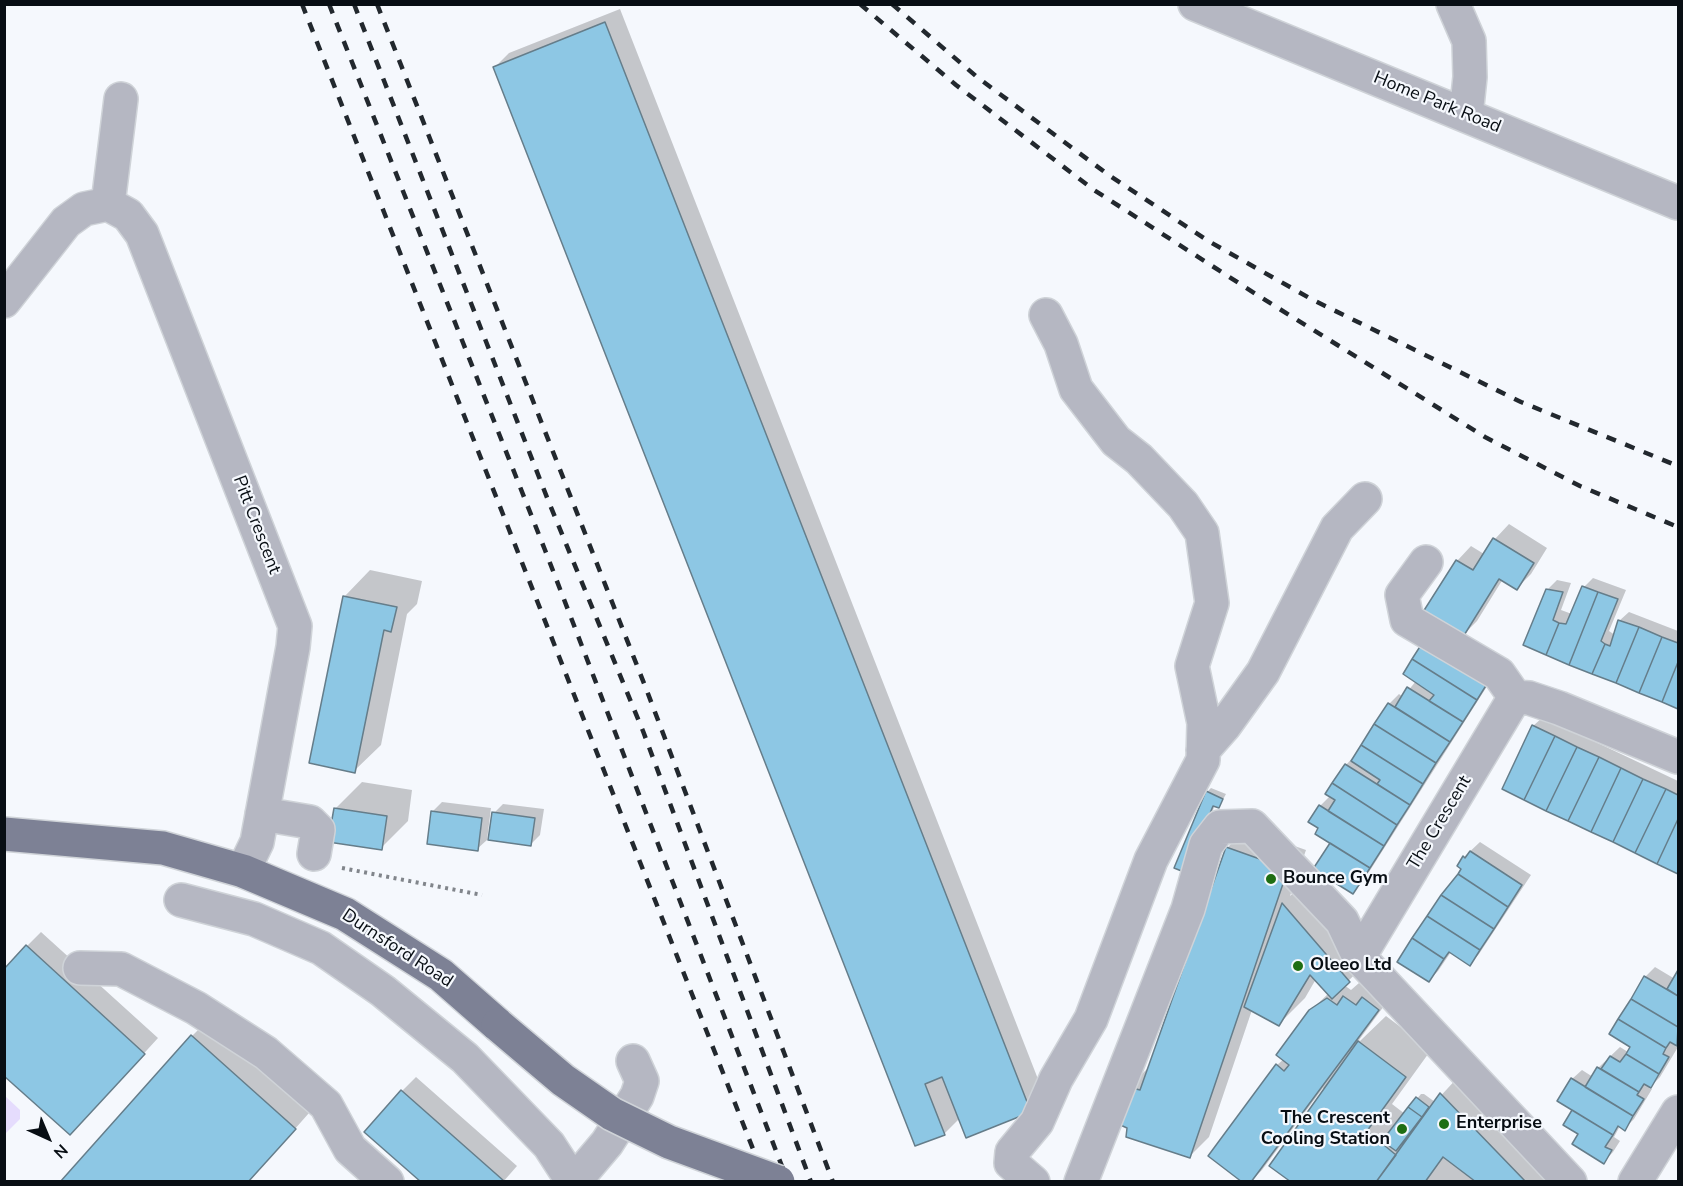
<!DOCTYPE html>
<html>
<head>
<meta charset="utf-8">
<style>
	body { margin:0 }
	#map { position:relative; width:1683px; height:1186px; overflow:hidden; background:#f5f8fd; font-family:"Nunito Sans",sans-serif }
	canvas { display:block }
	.frame { position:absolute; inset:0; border:6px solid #080e14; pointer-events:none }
	.north { position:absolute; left:18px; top:1108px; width:60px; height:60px; -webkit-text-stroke:4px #f5f8fd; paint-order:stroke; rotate:136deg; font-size:16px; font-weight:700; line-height:24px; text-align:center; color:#080e14 }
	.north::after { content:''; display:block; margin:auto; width:21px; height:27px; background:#080e14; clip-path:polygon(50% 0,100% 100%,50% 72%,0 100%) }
</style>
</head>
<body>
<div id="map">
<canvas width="1683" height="1186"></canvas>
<div class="frame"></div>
<div class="north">N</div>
</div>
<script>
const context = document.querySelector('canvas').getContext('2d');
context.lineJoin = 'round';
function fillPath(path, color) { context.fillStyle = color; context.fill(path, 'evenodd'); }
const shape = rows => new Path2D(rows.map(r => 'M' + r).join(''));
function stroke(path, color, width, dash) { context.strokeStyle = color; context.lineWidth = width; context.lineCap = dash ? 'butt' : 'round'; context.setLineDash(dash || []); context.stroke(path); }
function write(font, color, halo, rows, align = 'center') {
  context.font = font + ' "Nunito Sans",sans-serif'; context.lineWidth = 4.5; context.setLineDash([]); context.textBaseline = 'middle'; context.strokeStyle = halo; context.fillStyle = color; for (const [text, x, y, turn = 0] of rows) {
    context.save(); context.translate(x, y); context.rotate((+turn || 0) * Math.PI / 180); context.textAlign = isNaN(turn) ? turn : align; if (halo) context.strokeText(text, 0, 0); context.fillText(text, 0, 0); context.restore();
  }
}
fillPath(shape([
	[4,1095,20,1110,20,1119,5,1134]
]), '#e5dcfd');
fillPath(shape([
	[620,9,1045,1097,1030,1111,960,1118,944,1134,495,67,509,53],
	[1509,524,1547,548,1531,574,1517,588,1503,579,1477,621,1463,635,1457,561,1471,546,1484,554,1495,539],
	[370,570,422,581,417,604,407,614,381,745,354,771,344,597],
	[1593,578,1626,590,1609,631,1615,635,1619,621,1629,612,1678,631,1678,708,1525,645,1547,590,1557,580,1571,583,1561,610,1572,614,1584,587],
	[1498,669,1362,883,1352,893,1332,842,1320,828,1310,821,1320,806,1330,796,1346,765,1355,755,1389,704,1399,694,1403,697,1416,681],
	[1543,717,1678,781,1678,872,1504,789,1533,726],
	[362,782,412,790,408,821,381,848,335,809],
	[1211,788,1226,794,1219,807,1215,805,1202,838,1207,792],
	[442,802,491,808,487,840,477,849,432,812],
	[503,804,544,809,540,835,531,844,494,813],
	[1246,829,1306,850,1290,896,1309,878,1376,954,1344,985,1351,990,1359,983,1370,991,1392,995,1359,1040,1360,1041,1386,1016,1431,1050,1392,1104,1405,1114,1409,1109,1427,1123,1429,1121,1410,1107,1421,1094,1424,1094,1435,1102,1460,1075,1563,1182,1294,1182,1325,1090,1323,1088,1262,1170,1250,1182,1277,1065,1284,1059,1310,1011,1329,993,1316,979,1305,998,1279,1024,1252,1010,1209,1137,1190,1156,1129,1087,1148,1068,1227,848],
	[1480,842,1531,875,1479,954,1470,964,1451,952,1438,971,1429,980,1463,868,1459,865,1464,857],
	[41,932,158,1038,84,1119,27,946],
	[1655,967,1675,979,1678,973,1678,1042,1675,1046,1678,1047,1660,1077,1649,1088,1652,1089,1634,1119,1624,1129,1620,1126,1614,1137,1620,1141,1613,1152,1604,1162,1580,1134,1574,1110,1572,1079,1582,1070,1593,1077,1598,1068,1620,1047,1628,1052,1632,1047,1611,1034,1645,977],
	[206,1022,309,1113,248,1182,192,1036],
	[416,1077,517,1166,503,1182,402,1091]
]), '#0003');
const building = shape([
	[605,22,1031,1112,966,1138,942,1077,925,1084,945,1135,915,1146,493,67,605,22],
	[1493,538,1534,563,1517,590,1499,579,1463,637,1423,612,1456,560,1473,570,1493,538],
	[1582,586,1598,592,1569,665,1546,655,1559,623,1566,624,1582,586],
	[1546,589,1563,592,1553,620,1559,623,1546,655,1523,645,1546,589],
	[1598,592,1618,599,1601,641,1605,644,1592,674,1569,665,1598,592],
	[343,596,397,607,391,632,384,630,355,773,309,763,343,596],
	[1618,620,1639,627,1616,683,1592,674,1605,644,1610,646,1618,620],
	[1639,627,1662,637,1639,693,1616,683,1639,627],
	[1662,637,1678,643,1678,662,1662,702,1639,693,1662,637],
	[1421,645,1490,679,1477,700,1412,659,1421,645],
	[1412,659,1477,700,1463,722,1429,701,1434,695,1403,674,1412,659],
	[1678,662,1678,709,1662,702,1678,662],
	[1407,687,1463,722,1450,742,1395,707,1407,687],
	[1388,703,1450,742,1436,763,1374,724,1388,703],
	[1374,724,1436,763,1423,784,1361,745,1374,724],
	[1532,725,1555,736,1524,800,1502,789,1532,725],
	[1555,736,1577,747,1546,811,1524,800,1555,736],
	[1361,745,1423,784,1410,805,1377,784,1380,780,1351,761,1361,745],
	[1577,747,1599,757,1568,821,1546,811,1577,747],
	[1599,757,1621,768,1591,832,1568,821,1599,757],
	[1345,764,1410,805,1397,825,1332,783,1345,764],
	[1621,768,1643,779,1613,842,1591,832,1621,768],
	[1643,779,1666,789,1635,853,1613,842,1643,779],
	[1332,783,1397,825,1384,846,1328,811,1335,800,1325,794,1332,783],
	[1666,789,1678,795,1678,819,1657,864,1635,853,1666,789],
	[1206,791,1223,799,1219,808,1213,806,1198,843,1189,874,1174,868,1206,791],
	[1319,805,1384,846,1370,868,1315,834,1318,828,1308,822,1319,805],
	[334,808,387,816,382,850,328,842,334,808],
	[431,811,482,818,478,851,427,844,431,811],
	[492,812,535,818,531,846,488,840,492,812],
	[1678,819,1678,874,1657,864,1678,819],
	[1330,843,1370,868,1353,894,1313,869,1330,843],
	[1226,847,1288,869,1190,1158,1126,1137,1127,1128,1116,1123,1128,1087,1140,1090,1226,847],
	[1470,851,1522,885,1508,907,1458,874,1461,869,1457,866,1463,856,1465,858,1470,851],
	[1458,874,1508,907,1494,929,1441,895,1458,874],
	[1441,895,1494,929,1480,950,1427,916,1441,895],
	[1282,903,1350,982,1332,999,1310,975,1279,1026,1244,1007,1282,903],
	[1427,916,1480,950,1470,966,1449,952,1444,959,1412,938,1427,916],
	[1412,938,1444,959,1429,982,1397,962,1412,938],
	[26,945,145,1054,70,1135,4,1076,4,969,26,945],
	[1678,970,1678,996,1667,989,1678,970],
	[1644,976,1678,996,1678,1027,1631,999,1644,976],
	[1343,996,1356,1005,1362,997,1379,1010,1251,1182,1242,1182,1208,1156,1276,1064,1284,1071,1289,1065,1276,1055,1309,1010,1327,998,1337,1005,1343,996],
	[1631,999,1678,1027,1677,1046,1670,1042,1666,1048,1618,1019,1631,999],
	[1618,1019,1666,1048,1663,1054,1669,1057,1659,1074,1626,1054,1630,1047,1609,1034,1618,1019],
	[191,1035,296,1129,248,1182,60,1182,191,1035],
	[1358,1041,1406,1077,1367,1131,1396,1155,1376,1182,1291,1182,1269,1166,1358,1041],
	[1626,1054,1659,1074,1651,1088,1644,1084,1639,1092,1601,1069,1610,1056,1620,1062,1626,1054],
	[1597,1067,1639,1092,1637,1095,1644,1099,1633,1116,1585,1087,1597,1067],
	[1571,1078,1633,1116,1625,1131,1618,1126,1613,1135,1557,1101,1571,1078],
	[401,1090,504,1181,503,1182,421,1182,364,1132,401,1090],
	[1440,1093,1526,1182,1376,1182,1440,1093],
	[1416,1097,1429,1107,1422,1117,1408,1107,1416,1097],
	[1408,1107,1422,1117,1396,1151,1382,1141,1408,1107],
	[1572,1110,1613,1135,1605,1147,1612,1150,1604,1164,1572,1144,1578,1134,1563,1125,1572,1110],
	[1443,1157,1476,1182,1425,1182,1443,1157]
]);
fillPath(building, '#8dc7e4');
stroke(building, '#657d8a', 1.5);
const minor = shape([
	[1195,4,1678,203],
	[1453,4,1469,41,1470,77,1466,115],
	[108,204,121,99],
	[4,301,66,222,84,209,108,204,128,215,142,234,295,626,293,647,257,842,243,871],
	[1426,562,1402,595,1407,620,1499,674,1515,697],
	[1203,750,1225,725,1263,672,1337,528,1365,499],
	[262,814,310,822,318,830,314,854],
	[181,900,254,919,321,948,383,991,465,1058,549,1145,573,1182],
	[80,968,121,969,196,1008,266,1053,326,1105,350,1149,387,1182],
	[574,1182,607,1143,637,1096,642,1081,633,1061],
	[1033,1182,1011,1163,1012,1152,1037,1122,1056,1079,1091,1019,1151,860,1203,760,1204,723,1192,666,1212,603,1202,533,1183,505,1139,459,1116,441,1076,389,1061,344,1046,315],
	[1081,1182,1188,909,1206,845,1220,827,1252,826,1342,921,1359,957],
	[1570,1182,1359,957,1515,697,1529,698,1559,708,1678,757],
	[1635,1182,1678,1112]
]);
const major = shape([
	[4,834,163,848,243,871,345,914,441,975,498,1025]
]);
stroke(minor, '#cfd3d8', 36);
stroke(major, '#cfd3d8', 36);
stroke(shape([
	[342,868,482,895]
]), '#81858b', 4, [3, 4.5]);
stroke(minor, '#b5b7c2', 33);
stroke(major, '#7d8195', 33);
stroke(shape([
	[302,4,766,1182],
	[329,4,545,550,788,1182],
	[354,4,548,500,643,731,811,1182],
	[377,4,647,691,833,1182],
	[860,4,956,85,1094,190,1262,298,1485,437,1580,486,1678,527],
	[892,4,977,77,1110,176,1210,242,1313,300,1521,402,1678,466]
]), '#22282e', 4.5, [10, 10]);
const majorBridge = shape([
	[498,1025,563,1080,612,1114,669,1142,778,1182]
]);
stroke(majorBridge, '#cfd3d8', 36, []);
stroke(majorBridge, '#7d8195', 33);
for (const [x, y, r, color] of [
	[1271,879,6,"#1f6e13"],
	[1298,966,6,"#1f6e13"],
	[1444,1124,6,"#1f6e13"],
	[1402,1129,6,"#1f6e13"]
]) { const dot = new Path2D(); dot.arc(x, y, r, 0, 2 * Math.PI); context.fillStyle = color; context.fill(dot); stroke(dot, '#f5f8fd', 2); }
write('18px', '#080e14', '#f5f8fd', [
	["Home Park Road",1437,103,22],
	["Pitt Crescent",256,525,69],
	["The Crescent",1440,823,-59],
	["Durnsford Road",397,949,33]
]);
write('bold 18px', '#080e14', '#f5f8fd', [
	["Bounce Gym",1283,879],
	["Oleeo Ltd",1310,966],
	["The Crescent",1390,1119,"right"],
	["Cooling Station",1390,1140,"right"],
	["Enterprise",1456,1124]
], 'left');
</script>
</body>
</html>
